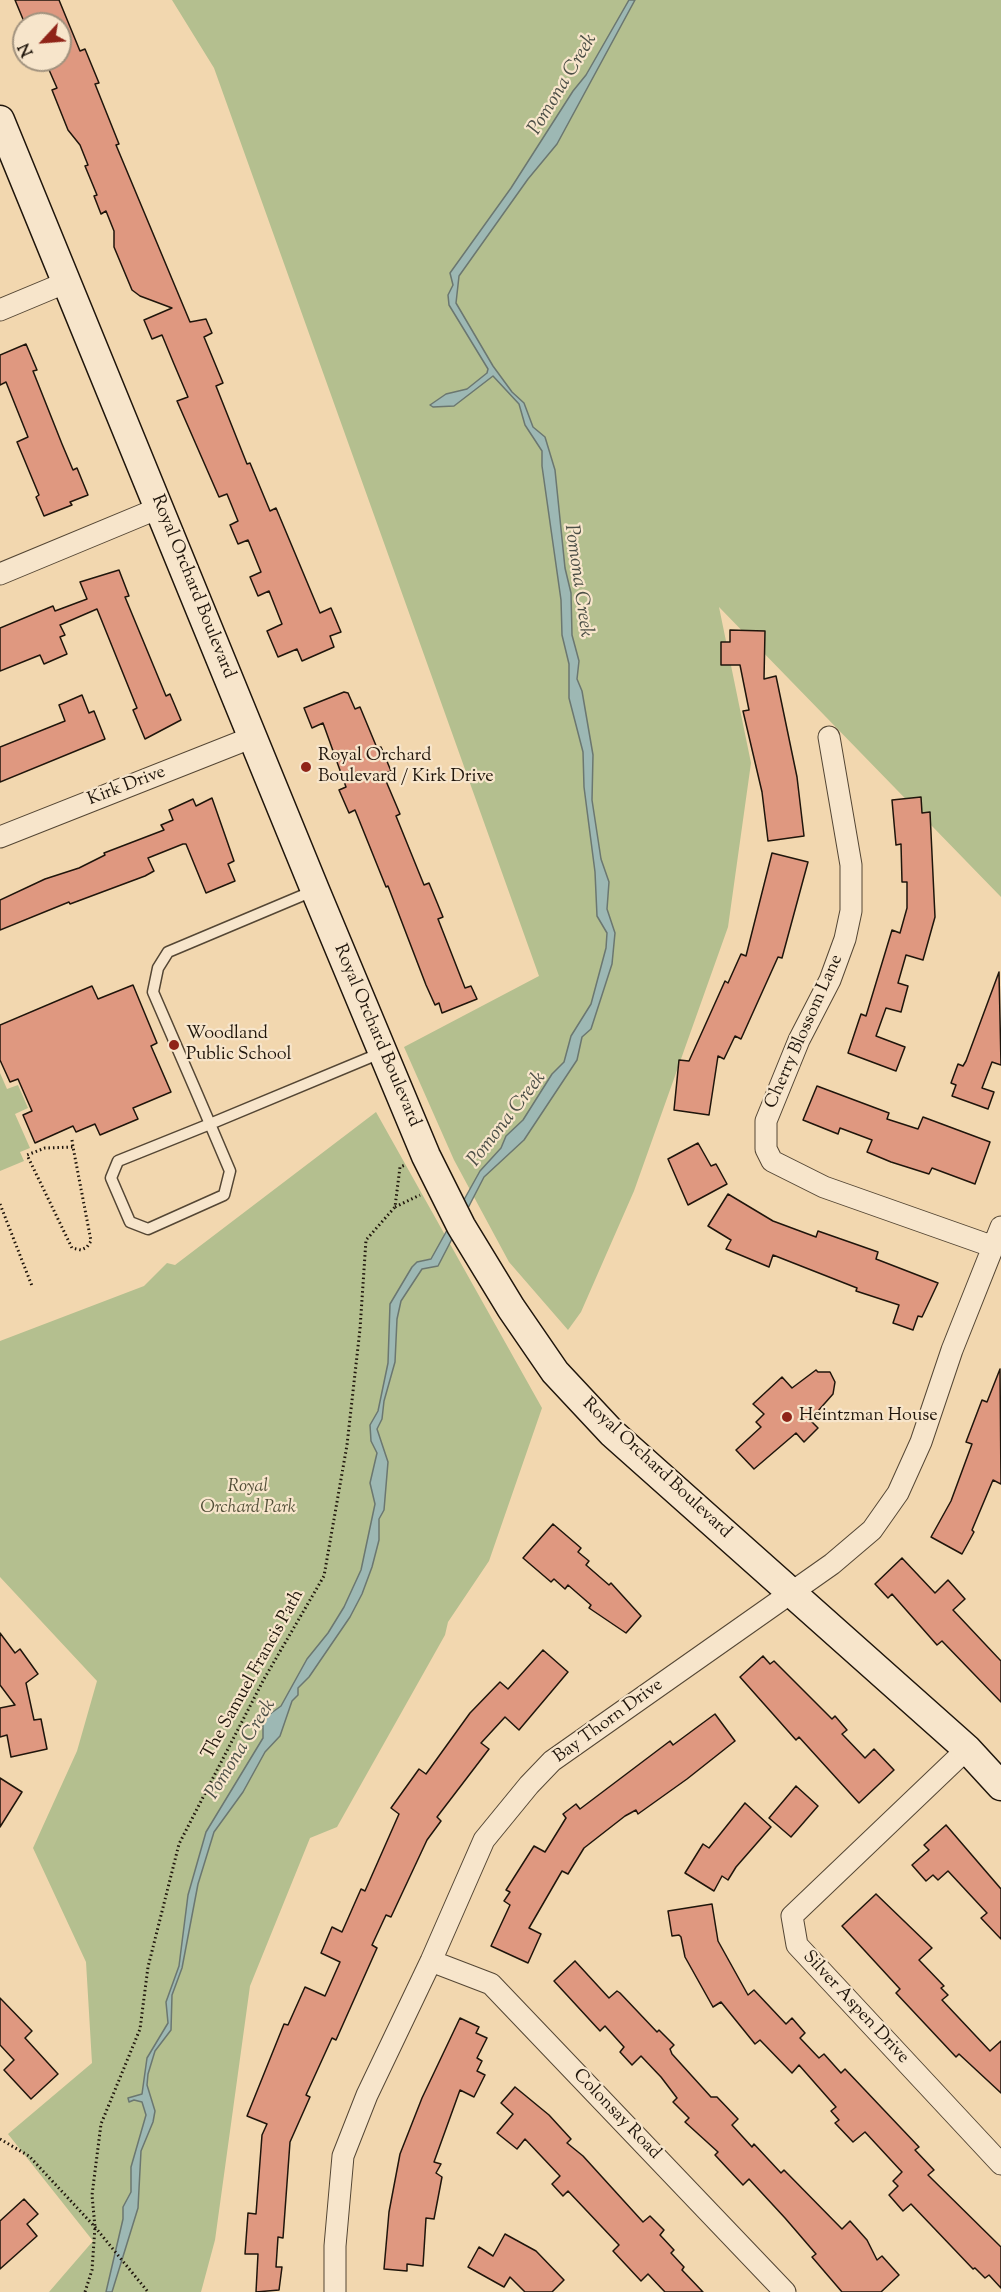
<!DOCTYPE html>
<html>
<head>
<meta charset="utf-8">
<style>
	body { margin:0 }
	#map { position:relative; width:1001px; height:2292px; overflow:hidden; background:#f2d7af; font-family:"Sorts Mill Goudy",serif }
	canvas { display:block }
	.north { position:absolute; left:12px; top:12px; width:60px; height:60px; box-sizing:border-box; background:#f7e5cb; border:2px solid #a1927e; border-radius:50%; rotate:244deg; font-size:16px; font-weight:700; line-height:24px; text-align:center; color:#1f150b }
	.north::after { content:''; display:block; margin:auto; width:21px; height:27px; background:#8f2418; clip-path:polygon(50% 0,100% 100%,50% 72%,0 100%) }
</style>
</head>
<body>
<div id="map">
<canvas width="1001" height="2292"></canvas>
<div class="north">N</div>
</div>
<script>
const context = document.querySelector('canvas').getContext('2d');
context.lineJoin = 'round';
function fillPath(path, color) { context.fillStyle = color; context.fill(path, 'evenodd'); }
const shape = rows => new Path2D(rows.map(r => 'M' + r).join(''));
function stroke(path, color, width, dash) { context.strokeStyle = color; context.lineWidth = width; context.lineCap = dash ? 'butt' : 'round'; context.setLineDash(dash || []); context.stroke(path); }
function write(font, color, halo, rows, align = 'center') {
  context.font = font + ' "Sorts Mill Goudy",serif'; context.lineWidth = 4.5; context.setLineDash([]); context.textBaseline = 'middle'; context.strokeStyle = halo; context.fillStyle = color; for (const [text, x, y, turn = 0] of rows) {
    context.save(); context.translate(x, y); context.rotate((+turn || 0) * Math.PI / 180); context.textAlign = isNaN(turn) ? turn : align; if (halo) context.strokeText(text, 0, 0); context.fillText(text, 0, 0); context.restore();
  }
}
fillPath(shape([
	[172,0,1001,0,1001,897,719,607,751,763,728,927,634,1191,581,1312,568,1330,509,1262,454,1160,404,1047,539,976,214,68],
	[0,1073,7,1089,18,1085,28,1108,15,1114,30,1148,20,1152,24,1161,0,1171],
	[376,1112,542,1408,489,1561,448,1622,445,1635,337,1827,310,1838,250,1986,215,2240,201,2292,49,2292,93,2241,8,2134,92,2063,86,1962,33,1848,77,1751,97,1681,0,1577,0,1341,144,1286,167,1263,175,1265]
]), '#b4bf8f');
const water = shape([
	[629,0,635,0,557,144,528,179,459,276,456,303,493,366,512,392,524,403,533,427,545,437,555,470,565,568,571,593,572,635,579,661,577,679,582,691,593,755,592,800,601,859,609,882,607,909,615,933,612,964,591,1029,582,1037,577,1060,524,1140,484,1177,438,1266,422,1269,401,1301,397,1319,395,1362,384,1401,382,1419,377,1429,388,1462,384,1510,379,1519,379,1540,372,1567,362,1594,350,1617,309,1677,298,1688,298,1695,292,1701,280,1736,265,1752,243,1792,214,1832,198,1884,182,1968,172,1995,171,2030,155,2051,148,2074,147,2085,155,2111,153,2122,141,2151,138,2208,112,2292,106,2292,123,2219,123,2207,131,2192,131,2167,146,2115,142,2102,134,2100,129,2102,128,2098,142,2094,147,2058,168,2023,166,2002,179,1966,188,1895,206,1832,263,1738,263,1719,281,1706,307,1659,328,1633,344,1607,361,1570,375,1504,370,1483,377,1453,371,1441,370,1425,378,1411,388,1363,390,1304,412,1267,417,1262,431,1259,480,1171,501,1148,506,1136,523,1120,552,1074,564,1062,571,1036,591,1004,606,948,607,933,597,916,595,872,584,787,583,752,569,698,569,664,562,635,561,600,542,466,542,451,525,425,519,404,493,376,454,406,433,407,430,405,446,394,467,389,487,373,488,369,449,305,448,295,453,285,450,273,511,188,573,91,586,75,629,0]
]);
fillPath(water, '#9db8b4');
stroke(water, '#6b7770', 1.5);
const building = shape([
	[15,0,59,0,80,51,85,49,99,83,95,84,119,144,116,145,190,322,206,319,212,333,204,337,223,383,216,386,247,464,250,463,270,511,276,508,320,613,331,608,341,632,330,636,334,647,302,661,297,649,278,657,267,631,282,624,269,591,258,596,250,577,261,572,248,540,238,544,230,525,238,521,227,494,219,497,177,401,188,397,174,364,162,335,152,339,144,320,172,308,140,296,132,290,114,247,114,231,106,211,101,214,94,196,97,195,85,166,88,165,80,145,68,130,52,90,57,88,46,63,60,60,60,24,25,24,15,0],
	[26,344,37,370,33,371,62,444,73,470,77,468,88,495,70,502,72,505,44,516,36,497,39,495,17,442,28,437,6,382,0,385,0,355,26,344],
	[119,570,129,596,125,597,166,696,170,694,181,720,145,739,133,710,137,708,97,609,60,625,65,635,60,637,67,654,44,664,40,655,0,671,0,628,53,606,55,611,87,599,80,582,119,570],
	[730,630,765,631,764,679,776,676,797,777,804,836,768,841,762,792,743,711,749,710,740,665,721,665,721,642,730,642,730,630],
	[344,692,348,693,355,709,360,707,377,748,381,747,391,771,383,774,400,814,396,816,424,885,429,883,443,917,438,919,465,988,471,986,477,999,442,1013,439,1003,435,1005,426,985,388,886,386,887,355,810,349,813,339,790,346,787,323,723,312,728,304,708,344,692],
	[82,695,89,713,94,711,105,739,0,782,0,747,65,721,59,705,82,695],
	[921,797,922,813,930,812,935,917,923,960,906,955,898,983,908,986,901,1012,886,1008,876,1036,905,1047,896,1071,848,1053,861,1014,866,1016,892,930,900,933,907,908,907,882,902,882,901,844,896,845,892,800,921,797],
	[212,798,234,861,228,864,235,881,206,893,186,844,183,844,148,858,154,871,145,876,70,904,69,902,0,930,0,900,45,879,79,868,105,855,104,853,164,830,161,825,173,820,169,810,193,799,196,806,212,798],
	[772,853,808,862,782,958,778,957,741,1039,735,1036,724,1059,718,1056,709,1115,674,1110,679,1060,689,1061,725,981,728,983,741,954,746,956,772,853],
	[999,972,1001,1065,992,1062,982,1088,994,1092,988,1109,952,1096,956,1085,951,1083,958,1064,963,1066,966,1061,999,972],
	[133,985,157,1043,151,1046,171,1092,133,1108,138,1119,100,1135,95,1124,76,1132,73,1126,35,1143,23,1115,32,1111,18,1079,10,1082,0,1060,0,1025,92,986,98,999,133,985],
	[817,1086,889,1113,887,1119,918,1129,923,1117,990,1142,975,1184,932,1168,929,1174,891,1162,867,1152,872,1140,840,1128,838,1134,803,1120,817,1086],
	[698,1143,711,1166,716,1164,727,1184,688,1205,668,1159,698,1143],
	[728,1194,773,1221,816,1237,818,1231,878,1252,876,1259,938,1283,922,1317,918,1316,913,1330,893,1323,899,1305,856,1291,857,1288,773,1255,769,1267,726,1249,731,1240,708,1226,728,1194],
	[1000,1369,1001,1484,993,1480,972,1530,974,1532,962,1554,931,1537,951,1501,972,1444,966,1442,982,1400,987,1402,1000,1369],
	[816,1370,818,1372,830,1372,835,1382,833,1394,810,1420,818,1428,804,1442,796,1433,754,1469,736,1450,761,1427,756,1422,764,1414,753,1404,782,1377,792,1388,816,1370],
	[553,1524,581,1548,578,1552,589,1561,586,1565,609,1585,611,1583,641,1616,626,1633,589,1608,591,1605,568,1585,565,1589,554,1579,551,1582,523,1558,553,1524],
	[902,1558,935,1593,948,1580,965,1599,953,1610,1001,1661,1001,1702,942,1641,937,1645,892,1594,888,1598,875,1584,902,1558],
	[0,1633,15,1653,20,1649,38,1674,26,1683,34,1720,41,1719,47,1749,11,1757,7,1735,0,1737,0,1708,15,1705,0,1685,0,1633],
	[543,1650,568,1672,519,1730,505,1717,481,1743,489,1749,437,1817,441,1821,427,1840,391,1917,386,1915,372,1945,377,1948,336,2040,332,2038,306,2095,310,2097,290,2142,283,2238,278,2237,276,2267,282,2267,279,2290,256,2292,258,2254,245,2254,248,2213,256,2214,262,2135,267,2124,247,2116,284,2024,288,2025,305,1987,325,1996,340,1962,321,1953,332,1927,342,1932,361,1889,365,1891,399,1814,391,1808,419,1769,426,1774,470,1713,500,1682,508,1689,543,1650],
	[763,1656,770,1664,774,1661,832,1719,835,1716,847,1730,842,1734,865,1758,874,1749,894,1770,859,1803,799,1737,796,1740,740,1677,763,1656],
	[715,1714,735,1741,687,1779,638,1814,636,1810,625,1816,584,1848,568,1874,562,1871,529,1928,541,1934,528,1963,491,1946,510,1905,504,1901,510,1892,506,1890,534,1846,545,1852,566,1818,563,1814,576,1804,580,1809,670,1741,673,1745,715,1714],
	[0,1778,22,1792,0,1827,0,1778],
	[796,1786,818,1806,791,1837,769,1818,796,1786],
	[745,1803,771,1827,736,1867,728,1880,722,1876,714,1891,685,1873,703,1844,709,1848,745,1803],
	[946,1825,1001,1889,1001,1939,981,1918,987,1913,948,1871,938,1880,933,1875,926,1881,912,1865,929,1850,924,1845,946,1825],
	[876,1894,932,1948,919,1960,944,1986,941,1988,948,1995,942,2000,990,2051,1001,2041,1001,2093,959,2054,956,2057,896,1993,900,1989,842,1926,876,1894],
	[712,1904,718,1941,748,1995,754,1990,786,2024,792,2018,805,2033,800,2038,819,2058,824,2054,841,2073,845,2069,919,2147,915,2150,934,2170,928,2175,1001,2247,1001,2288,989,2275,985,2278,975,2268,973,2269,911,2204,903,2211,889,2195,898,2186,893,2181,902,2172,865,2132,853,2142,835,2123,839,2120,831,2111,836,2107,799,2065,792,2073,760,2040,755,2044,721,2002,713,2007,685,1957,681,1937,679,1935,672,1936,668,1911,712,1904],
	[575,1961,609,1998,617,1991,620,1993,657,2032,659,2030,674,2045,670,2049,672,2054,711,2097,717,2097,738,2119,732,2125,752,2147,754,2144,781,2173,784,2170,842,2229,850,2221,867,2240,877,2260,882,2256,899,2275,881,2292,842,2292,812,2257,816,2254,785,2218,749,2179,743,2185,715,2155,718,2152,685,2122,689,2118,673,2102,677,2098,661,2077,641,2056,632,2065,620,2052,624,2047,605,2026,600,2031,554,1981,575,1961],
	[0,1998,32,2031,25,2038,58,2074,31,2099,4,2070,14,2060,0,2045,0,1998],
	[460,2018,479,2027,476,2033,487,2038,477,2058,482,2061,477,2071,485,2075,474,2097,460,2090,434,2162,441,2164,436,2173,442,2177,434,2219,426,2218,423,2266,407,2264,407,2271,384,2269,389,2212,400,2154,422,2098,460,2018],
	[515,2087,549,2115,571,2139,567,2143,583,2156,643,2222,650,2216,664,2230,660,2235,674,2250,671,2253,684,2267,682,2270,703,2292,665,2292,648,2274,641,2281,613,2251,619,2245,568,2191,563,2196,552,2184,560,2176,525,2139,517,2149,497,2133,513,2114,501,2103,515,2087],
	[24,2199,38,2214,27,2224,37,2236,0,2269,0,2221,24,2199],
	[505,2234,536,2251,564,2280,552,2292,525,2292,510,2277,504,2287,468,2267,479,2247,493,2256,505,2234]
]);
fillPath(building, '#df9880');
stroke(building, '#1f150b', 1.5);
const lane = shape([
	[313,891,168,952,158,968,153,992,195,1089,210,1124,230,1171,224,1195,148,1229,130,1222,111,1178,118,1161,210,1124,383,1052]
]);
const street = shape([
	[0,310,67,282],
	[0,574,159,508],
	[829,737,851,865,851,911,845,939,830,980,799,1040,766,1121,766,1149,772,1161,824,1187,994,1247],
	[0,837,253,737],
	[967,1749,792,1916,797,1945,1001,2164],
	[431,1961,491,1984,785,2292],
	[335,2292,335,2246,343,2156,367,2095,431,1961,484,1840,529,1785,552,1761,832,1564,872,1530,898,1493,921,1442,952,1350,1001,1227]
]);
const secondary = shape([
	[0,120,315,890,426,1156,461,1226,511,1308,555,1372,612,1433,967,1749,1001,1786]
]);
stroke(lane, '#544634', 13);
stroke(street, '#544634', 23);
stroke(secondary, '#1f150b', 31);
stroke(shape([
	[72,1140,73,1147,91,1241,87,1247,81,1250,72,1248,27,1155,45,1148,73,1147],
	[0,1204,32,1286],
	[395,1207,420,1195],
	[0,2139,29,2156,95,2227,148,2292],
	[85,2292,92,2270,95,2227,92,2195,101,2124,140,2029,148,1967,179,1844,264,1679,324,1576,347,1445,360,1329,366,1240,395,1207,400,1167,405,1165]
]), '#1f150b', 3, [1.5, 3]);
stroke(lane, '#f7e5cb', 10);
stroke(street, '#f7e5cb', 21);
stroke(secondary, '#f7e5cb', 28);
for (const [x, y, r, color] of [
	[306,767,6,"#8f2418"],
	[174,1045,6,"#8f2418"],
	[787,1417,6,"#8f2418"]
]) { const dot = new Path2D(); dot.arc(x, y, r, 0, 2 * Math.PI); context.fillStyle = color; context.fill(dot); stroke(dot, '#f7e5cb', 2); }
write('18px', '#1f150b', '#f7e5cb', [
	["Royal Orchard Boulevard",192,587,68],
	["Kirk Drive",127,787,-21],
	["Cherry Blossom Lane",805,1032,-66],
	["Royal Orchard Boulevard",376,1036,67],
	["Royal Orchard Boulevard",656,1469,43],
	["The Samuel Francis Path",254,1675,-61],
	["Bay Thorn Drive",609,1722,-36],
	["Silver Aspen Drive",855,2008,47],
	["Colonsay Road",616,2115,46]
]);
write('18px', '#1f150b', '#f7e5cb', [
	["Royal Orchard",318,757],
	["Boulevard / Kirk Drive",318,778],
	["Woodland",186,1035],
	["Public School",186,1056],
	["Heintzman House",799,1417]
], 'left');
write('italic 18px', '#535039', '#f7e5cb', [
	["Royal",248,1488],
	["Orchard Park",248,1509]
]);
write('italic 20px', '#4b4e46', '#f7e5cb', [
	["Pomona Creek",564,85,-59],
	["Pomona Creek",577,581,82],
	["Pomona Creek",508,1120,-52],
	["Pomona Creek",242,1750,-58]
]);
</script>
</body>
</html>
